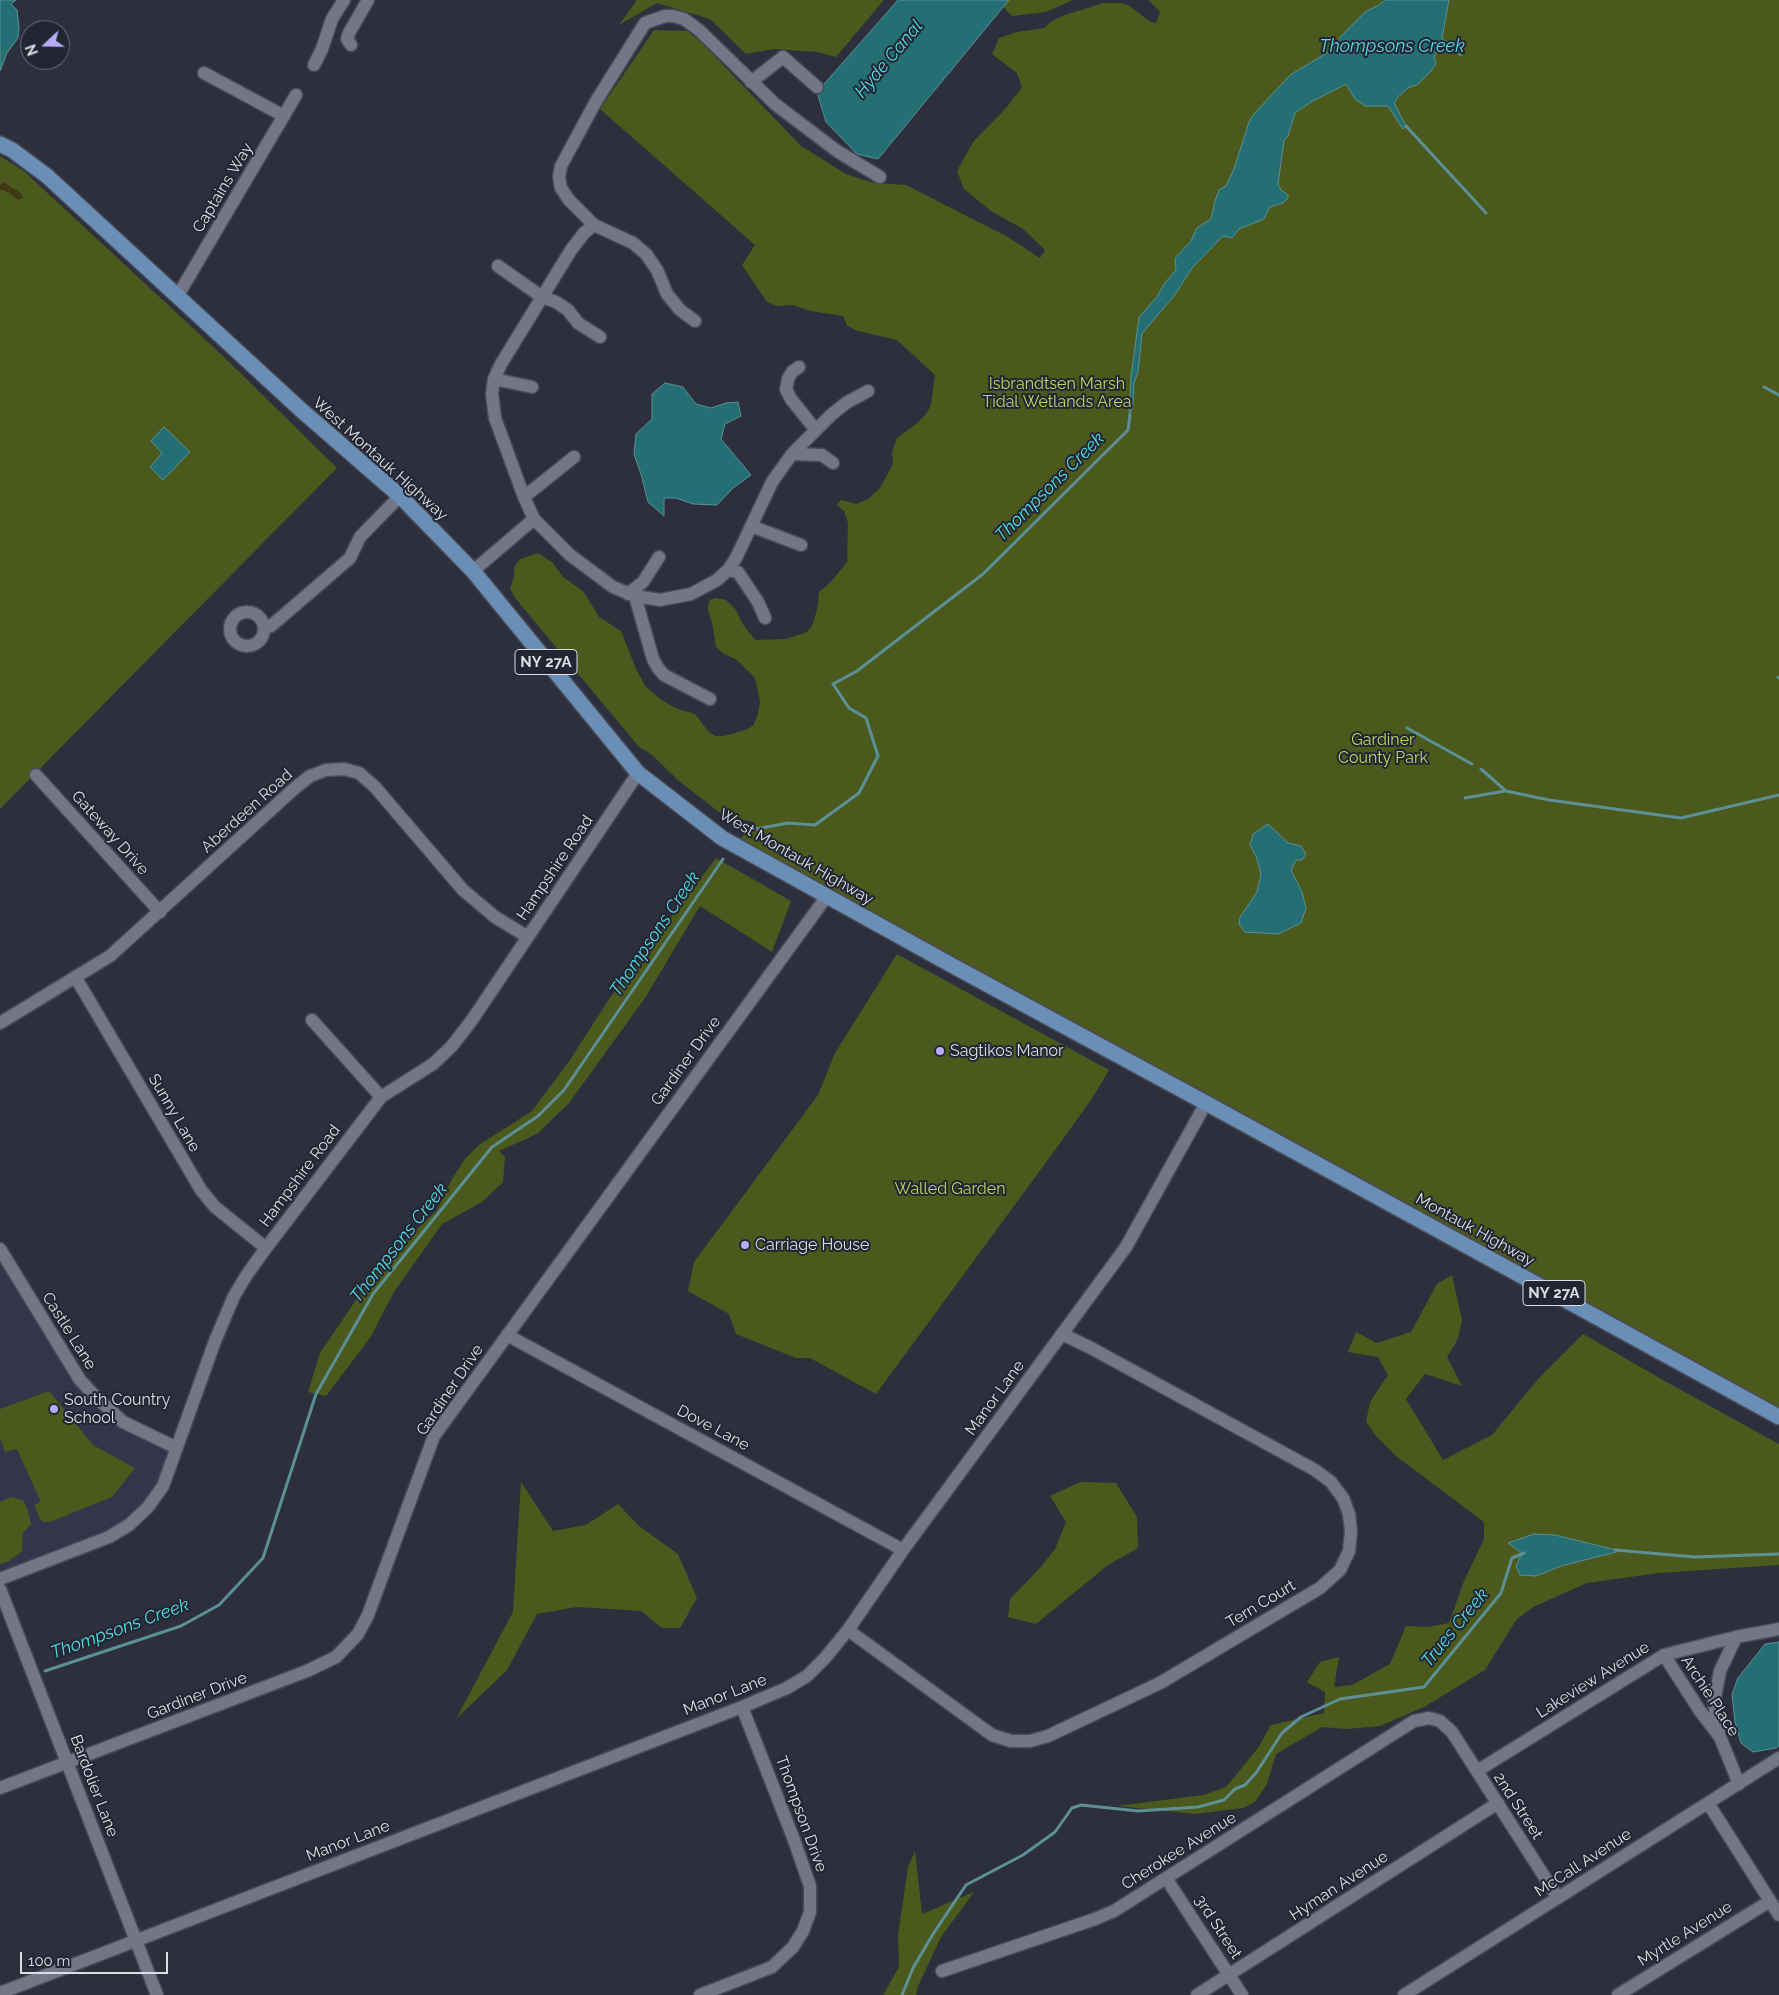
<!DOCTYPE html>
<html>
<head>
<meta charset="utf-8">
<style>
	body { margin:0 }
	#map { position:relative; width:1779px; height:1995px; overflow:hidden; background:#2e2f3d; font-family:Raleway,sans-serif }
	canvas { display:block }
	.north { position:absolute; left:20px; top:20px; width:50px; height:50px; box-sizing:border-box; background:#242533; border:1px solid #6e6f7b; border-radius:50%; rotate:249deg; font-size:14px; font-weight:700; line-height:20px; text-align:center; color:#dddde7 }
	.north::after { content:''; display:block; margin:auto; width:18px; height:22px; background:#b6acf8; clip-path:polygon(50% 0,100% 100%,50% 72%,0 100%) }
	.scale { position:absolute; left:20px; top:1952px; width:148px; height:22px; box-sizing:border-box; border:2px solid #dddde7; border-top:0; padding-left:6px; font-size:15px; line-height:18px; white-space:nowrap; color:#dddde7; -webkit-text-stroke:4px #242533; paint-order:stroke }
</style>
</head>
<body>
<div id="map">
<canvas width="1779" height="1995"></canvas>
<div class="north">N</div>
<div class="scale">100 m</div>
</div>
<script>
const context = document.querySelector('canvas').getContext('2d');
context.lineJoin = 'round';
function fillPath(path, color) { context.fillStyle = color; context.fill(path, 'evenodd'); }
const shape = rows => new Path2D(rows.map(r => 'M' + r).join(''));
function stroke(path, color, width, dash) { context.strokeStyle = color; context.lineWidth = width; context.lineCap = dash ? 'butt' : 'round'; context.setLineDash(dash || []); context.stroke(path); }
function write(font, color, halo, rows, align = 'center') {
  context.font = font + ' Raleway,sans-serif'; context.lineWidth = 4; context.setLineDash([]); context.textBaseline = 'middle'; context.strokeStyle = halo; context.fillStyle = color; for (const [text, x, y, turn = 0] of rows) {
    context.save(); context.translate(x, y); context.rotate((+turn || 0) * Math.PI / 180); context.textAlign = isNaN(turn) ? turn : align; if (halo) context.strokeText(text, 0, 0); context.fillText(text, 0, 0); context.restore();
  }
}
fillPath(shape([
	[0,1249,80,1380,123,1422,177,1448,163,1486,129,1525,0,1579]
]), '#34354a');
fillPath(shape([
	[637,0,884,0,836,57,818,52,774,49,746,54,710,19,657,3,619,25],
	[1009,0,1073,0,1046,12,1012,16,1003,7],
	[1149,0,1779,0,1779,1417,734,847,754,822,724,816,679,781,651,754,639,747,515,598,510,588,514,577,514,567,520,559,538,553,552,562,563,577,583,591,599,617,621,631,636,669,646,687,663,701,678,709,695,714,708,731,715,736,724,736,745,730,753,726,758,714,760,701,755,678,737,660,724,654,716,647,713,627,708,609,709,601,715,598,726,600,736,610,742,623,755,640,786,639,807,632,812,626,817,610,819,592,831,582,847,562,848,523,844,511,837,505,841,500,856,504,868,499,880,488,893,464,892,452,897,438,916,424,926,414,931,405,935,375,897,340,858,331,847,326,843,316,811,311,792,305,777,306,767,302,742,265,755,245,600,109,654,30,687,31,699,40,801,146,846,174,874,183,906,185,1008,237,1040,258,1045,250,1023,229,991,211,964,189,957,171,973,142,1007,107,1022,87,1017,73,992,54,999,38,1017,32,1045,28,1050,22,1062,16,1103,3,1120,3,1130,6,1150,22,1156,23,1160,12],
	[0,156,25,172,223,356,337,468,0,809],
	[716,858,791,901,772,952,700,906,645,998,569,1103,537,1134,499,1151,505,1157,503,1182,482,1202,442,1224,394,1292,370,1338,326,1396,308,1392,320,1353,379,1266,437,1210,452,1179,465,1159,479,1145,532,1111,570,1060,609,999],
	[897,954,1109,1070,1093,1097,1058,1146,876,1394,810,1358,796,1358,736,1334,729,1314,688,1291,694,1262,818,1095,835,1053],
	[1452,1275,1462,1320,1458,1339,1447,1357,1462,1386,1425,1374,1406,1399,1443,1460,1492,1435,1539,1378,1583,1334,1670,1384,1779,1444,1779,1565,1659,1573,1587,1583,1533,1607,1516,1620,1485,1670,1424,1707,1380,1726,1347,1729,1322,1727,1276,1754,1267,1784,1255,1802,1243,1808,1195,1814,1117,1806,1203,1795,1226,1787,1258,1748,1271,1725,1324,1713,1325,1692,1307,1682,1320,1662,1339,1657,1334,1687,1352,1685,1390,1664,1406,1626,1428,1627,1449,1623,1464,1581,1484,1539,1484,1522,1396,1456,1376,1436,1366,1422,1370,1402,1388,1375,1378,1357,1348,1352,1356,1332,1377,1343,1411,1332,1437,1284],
	[1534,1534,1555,1535,1619,1551,1561,1566,1536,1576,1519,1560,1522,1553,1509,1543],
	[49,1391,93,1445,135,1468,112,1497,50,1522,44,1522,40,1519,34,1505,41,1502,17,1449,5,1452,0,1438,0,1409],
	[521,1482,553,1531,586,1525,618,1504,639,1526,678,1554,697,1598,680,1628,662,1628,641,1611,577,1607,537,1614,507,1670,456,1719,513,1612],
	[1080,1482,1116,1483,1137,1517,1138,1548,1108,1565,1036,1624,1008,1617,1010,1599,1040,1568,1055,1549,1066,1522,1050,1496],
	[11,1497,23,1500,28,1511,31,1524,23,1533,22,1551,9,1561,0,1564,0,1502],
	[915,1851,922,1914,974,1892,941,1937,918,1986,916,1995,883,1995,899,1967,898,1935,908,1867]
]), '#4b591c');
fillPath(shape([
	[3,182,21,193,23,198,18,200,10,193,0,189,0,185]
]), '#403717');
const water = shape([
	[0,0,16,0,11,4,17,10,19,27,18,38,7,53,0,71,0,0],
	[898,0,1009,0,878,159,857,154,826,122,817,92,898,0],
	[1385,0,1449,0,1442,38,1462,56,1440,45,1434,57,1436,63,1432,70,1418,84,1408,88,1398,97,1394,103,1406,126,1403,129,1388,106,1365,106,1355,99,1346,84,1311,102,1295,113,1288,136,1284,140,1278,184,1281,190,1288,195,1288,198,1283,203,1270,207,1264,219,1239,229,1232,238,1223,236,1192,268,1174,296,1150,324,1142,334,1138,372,1134,383,1133,405,1129,417,1131,377,1139,317,1157,297,1164,284,1176,270,1175,258,1191,241,1197,228,1211,219,1215,201,1219,190,1226,186,1234,169,1249,122,1254,114,1290,75,1325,54,1335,47,1341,36,1365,12,1379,5,1385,0],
	[665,383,683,387,696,404,711,408,726,403,738,402,741,416,725,424,721,439,751,475,733,488,717,505,693,504,676,498,664,498,664,516,648,502,641,474,634,454,636,434,652,419,652,394,665,383],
	[164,427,190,452,163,480,150,467,162,453,151,441,164,427],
	[1268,824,1288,843,1301,846,1306,854,1302,860,1296,860,1291,870,1302,892,1306,908,1301,923,1278,934,1245,932,1239,924,1240,917,1257,892,1261,874,1256,856,1250,845,1253,834,1268,824],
	[1534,1534,1555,1535,1620,1551,1561,1566,1536,1576,1520,1575,1516,1566,1522,1553,1508,1543,1534,1534],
	[1779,1642,1779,1746,1776,1748,1753,1752,1741,1743,1735,1722,1732,1694,1738,1678,1765,1644,1779,1642]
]);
fillPath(water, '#236f74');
stroke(water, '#5b9096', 1);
stroke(shape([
	[1406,126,1486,213],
	[1764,387,1779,395],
	[1778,677,1779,678],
	[1407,728,1472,764],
	[1481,769,1506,791,1549,800,1681,818,1779,795],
	[1465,798,1505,791],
	[751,830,788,823,815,825,859,793,878,756,866,718,849,708,833,684,857,671,983,574,1128,430,1130,415],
	[1615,1550,1695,1557,1779,1554],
	[45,1671,181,1626,219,1605,263,1558,316,1394,373,1294,492,1147,538,1116,564,1090,723,859],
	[902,1995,913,1968,933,1934,966,1885,1023,1855,1055,1832,1072,1808,1081,1805,1138,1811,1198,1807,1224,1800,1235,1789,1245,1785,1256,1773,1282,1733,1301,1717,1340,1699,1424,1687,1501,1593,1512,1558,1524,1553]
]), '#5b9096', 3);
const minor = shape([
	[351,45,347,39,349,33,368,0],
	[314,65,322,49,332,19,344,0],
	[204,73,284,116],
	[751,82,783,57,817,87],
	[594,225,584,233,571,250,501,364,494,379,492,394,495,418,524,497,534,519,570,555,613,587,635,596,660,600,691,594,717,580,728,570,736,558,772,482,792,454,831,415,846,403,868,391],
	[498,266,542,297,556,302,568,310,578,323,600,337],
	[177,297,296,95],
	[695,321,680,310,667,294,657,270,646,254,633,243,594,225,569,200,561,188,559,177,561,166,595,103,645,23,665,16,673,16,684,19,699,30,775,104,837,151,880,177],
	[799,367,792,372,788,379,786,389,791,399,815,429],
	[494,379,532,387],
	[792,454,822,455,833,463],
	[524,497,574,457],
	[751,526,801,545],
	[728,570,738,572,758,602,765,618],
	[473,571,534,519],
	[628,594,643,582,659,557],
	[635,596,653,659,658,668,664,675,710,699],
	'230 629a17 17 0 1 1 34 0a17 17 0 1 1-34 0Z',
	[264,627,271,626,350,558,360,537,400,496],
	[36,775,160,912],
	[76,978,201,1190,215,1207,266,1248],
	[312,1020,381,1097],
	[0,1023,110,956,296,787,310,776,326,770,344,769,359,773,375,787,463,890,495,917,528,937],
	[0,1249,80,1380,95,1396,123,1422,177,1448],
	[507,1335,903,1550],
	[0,1579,109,1537,129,1525,148,1507,163,1486,215,1341,234,1296,246,1276,266,1248,381,1097,433,1064,452,1046,472,1020,638,773],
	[0,1589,157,1995],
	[848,1630,992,1735,1011,1741,1030,1741,1048,1736,1160,1683,1320,1588,1340,1570,1349,1551,1351,1531,1349,1514,1343,1498,1331,1482,1315,1470,1091,1348,1062,1334],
	[1664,1655,1700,1711,1720,1737,1739,1784],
	[1719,1734,1714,1702,1720,1671,1736,1637,1779,1629],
	[1477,1771,1664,1655,1736,1637],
	[0,1788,307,1671,336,1657,358,1634,368,1615,434,1436,827,896],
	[1708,1803,1779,1915],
	[1166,1878,1242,1995],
	[942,1971,1095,1919,1114,1911,1414,1721,1429,1718,1440,1721,1452,1732,1558,1898],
	[0,1993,742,1707,787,1688,807,1676,825,1658,848,1630,903,1550,1126,1247,1206,1103],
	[700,1995,772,1967,793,1947,803,1931,810,1912,810,1886,794,1840,742,1707],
	[1197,1995,1498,1803],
	[1404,1995,1779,1758],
	[1618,1995,1770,1901]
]);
const major = shape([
	[0,144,12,150,47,176,300,409,400,496,473,571,638,773,722,838,955,967,1206,1103,1779,1417]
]);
stroke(minor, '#4a4a57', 15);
stroke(major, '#4a4a57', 18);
stroke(minor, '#747687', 12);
stroke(major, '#698fb6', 15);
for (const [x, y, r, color] of [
	[940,1051,5,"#b6acf8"],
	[745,1245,5,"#b6acf8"],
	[54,1409,5,"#b6acf8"]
]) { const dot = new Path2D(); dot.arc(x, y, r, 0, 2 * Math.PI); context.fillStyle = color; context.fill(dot); stroke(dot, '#242533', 2); }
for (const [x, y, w] of [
	[546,662,62],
	[1554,1293,62]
]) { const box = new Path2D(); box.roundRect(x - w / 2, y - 12.5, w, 25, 4); context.fillStyle = '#242533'; context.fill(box); stroke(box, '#dddde7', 1); }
write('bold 15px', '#dddde7', null, [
	["NY 27A",546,662],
	["NY 27A",1554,1293]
]);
write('16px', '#dddde7', '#242533', [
	["Captains Way",223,188,-59],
	["West Montauk Highway",380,459,42],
	["Aberdeen Road",247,811,-42],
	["Gateway Drive",110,833,48],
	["West Montauk Highway",796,857,30],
	["Hampshire Road",555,868,-56],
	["Gardiner Drive",686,1061,-54],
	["Sunny Lane",174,1113,60],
	["Hampshire Road",300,1176,-53],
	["Montauk Highway",1475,1230,29],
	["Castle Lane",69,1331,58],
	["Gardiner Drive",450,1390,-56],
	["Manor Lane",995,1398,-54],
	["Dove Lane",713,1428,28],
	["Tern Court",1261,1604,-31],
	["Lakeview Avenue",1593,1680,-32],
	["Manor Lane",725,1695,-21],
	["Gardiner Drive",197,1696,-21],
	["Archie Place",1710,1696,57],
	["Bardolier Lane",94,1786,69],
	["2nd Street",1518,1806,57],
	["Thompson Drive",801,1814,70],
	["Manor Lane",348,1841,-21],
	["Cherokee Avenue",1179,1851,-32],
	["McCall Avenue",1583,1863,-33],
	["Hyman Avenue",1339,1886,-33],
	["3rd Street",1218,1927,57],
	["Myrtle Avenue",1685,1934,-32]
]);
write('16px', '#bcd960', '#242533', [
	["Isbrandtsen Marsh",1057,384],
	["Tidal Wetlands Area",1057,402],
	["Gardiner",1383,740],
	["County Park",1383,758],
	["Walled Garden",950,1189]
]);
write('16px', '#dddde7', '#242533', [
	["Sagtikos Manor",950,1051],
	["Carriage House",755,1245],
	["South Country",64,1400],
	["School",64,1418]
], 'left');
write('italic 18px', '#4edee6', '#242533', [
	["Thompsons Creek",1392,47],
	["Hyde Canal",889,59,-50],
	["Thompsons Creek",1050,487,-45],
	["Thompsons Creek",655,934,-56],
	["Thompsons Creek",399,1243,-52],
	["Trues Creek",1455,1628,-51],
	["Thompsons Creek",120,1629,-20]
]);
</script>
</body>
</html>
